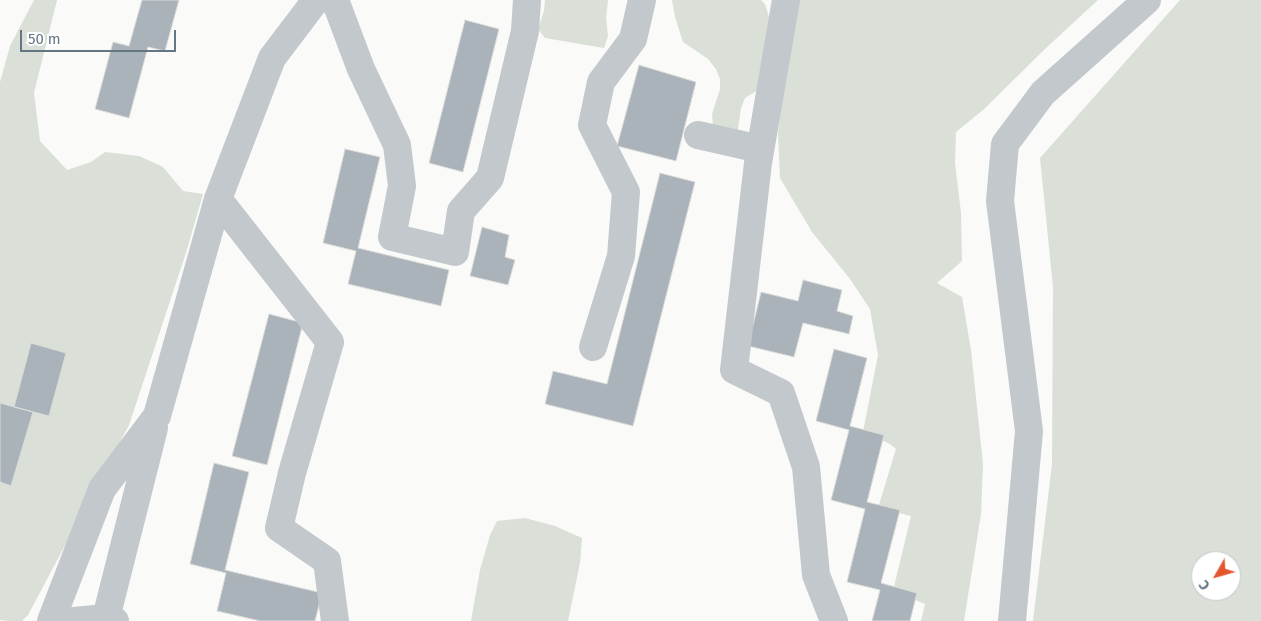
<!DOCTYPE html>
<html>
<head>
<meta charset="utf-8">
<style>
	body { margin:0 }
	#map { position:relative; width:1261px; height:621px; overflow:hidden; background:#fafaf8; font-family:"Fira Sans",sans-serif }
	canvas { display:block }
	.north { position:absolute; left:1191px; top:551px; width:50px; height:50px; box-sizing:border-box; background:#fff; border:1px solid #c1c8cd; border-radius:50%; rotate:232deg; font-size:14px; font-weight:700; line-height:20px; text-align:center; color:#657683 }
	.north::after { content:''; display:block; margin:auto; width:18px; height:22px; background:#e4572e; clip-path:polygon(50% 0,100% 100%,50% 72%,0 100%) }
	.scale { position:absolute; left:20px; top:30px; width:156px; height:22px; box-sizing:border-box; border:2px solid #657683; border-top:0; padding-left:6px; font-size:15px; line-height:18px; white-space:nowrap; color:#657683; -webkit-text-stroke:4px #fff; paint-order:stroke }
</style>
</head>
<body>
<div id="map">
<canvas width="1261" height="621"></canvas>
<div class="north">С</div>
<div class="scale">50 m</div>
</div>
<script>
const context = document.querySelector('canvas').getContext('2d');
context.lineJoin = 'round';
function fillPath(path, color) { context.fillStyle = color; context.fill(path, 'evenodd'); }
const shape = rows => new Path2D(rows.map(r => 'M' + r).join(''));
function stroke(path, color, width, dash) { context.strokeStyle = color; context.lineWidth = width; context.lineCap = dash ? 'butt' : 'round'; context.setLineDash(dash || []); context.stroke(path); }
fillPath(shape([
	[34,0,57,0,34,93,40,141,67,170,91,162,105,152,139,156,163,167,183,191,203,194,186,253,129,425,28,615,22,621,9,621,0,620,0,82,10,46],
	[545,0,608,0,606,18,608,36,604,48,545,38,538,29,544,11],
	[672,0,761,0,765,4,769,17,768,35,758,90,745,98,741,108,737,136,713,126,712,114,720,89,720,79,716,69,708,59,683,42,675,17],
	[798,0,1098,0,1046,48,983,110,956,132,955,163,961,213,962,261,937,283,962,297,971,350,983,464,981,514,964,621,921,621,925,604,893,591,911,516,878,508,896,449,890,444,863,432,878,355,870,309,850,279,812,232,780,178,778,133,786,68],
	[1180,0,1261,0,1261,621,1033,621,1052,464,1053,287,1040,158],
	[1201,561,1231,561,1231,591,1201,591],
	[525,518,555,526,582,538,580,563,568,621,471,621,480,570,490,535,497,521]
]), '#dadfd7');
const building = shape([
	[142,0,179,0,165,51,148,47,129,118,95,109,113,42,129,46,142,0],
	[465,20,499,29,463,172,429,163,465,20],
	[639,65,696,82,676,161,617,146,639,65],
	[345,149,380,157,358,248,449,270,441,306,348,284,356,251,323,243,345,149],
	[660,173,695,182,633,426,545,404,553,371,607,384,660,173],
	[482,227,509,235,505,257,515,260,508,285,470,276,482,227],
	[803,280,842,290,837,311,853,316,849,334,803,323,794,357,748,346,761,292,798,301,803,280],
	[269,314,303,323,267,465,232,456,269,314],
	[31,343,66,353,49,416,14,407,31,343],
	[834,349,867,358,850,426,884,435,867,502,900,510,881,583,917,593,910,621,872,621,880,590,847,582,865,509,831,500,849,430,816,421,834,349],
	[0,403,33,412,11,486,0,482,0,403],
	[214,463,249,472,225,570,322,593,315,621,260,621,217,611,226,573,190,564,214,463]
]);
fillPath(building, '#aab3b9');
stroke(building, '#dcdcda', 1);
stroke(shape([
	[335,0,361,69,397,145,402,186,392,237,455,252,461,211,490,178,525,31,527,0],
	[786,0,758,163,734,370,781,393,806,467,816,575,834,621],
	[698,135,760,149],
	[218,199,330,342,292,473,279,528,327,561,335,621],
	[593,347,621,256,626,192,592,125,601,82,633,39,642,0],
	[106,618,154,428],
	[51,621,102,489,157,416,218,199,272,58,316,0],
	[74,621,106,618,115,621],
	[1012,621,1029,431,1000,201,1005,144,1043,93,1147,0]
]), '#c3c8cc', 28);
</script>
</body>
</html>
